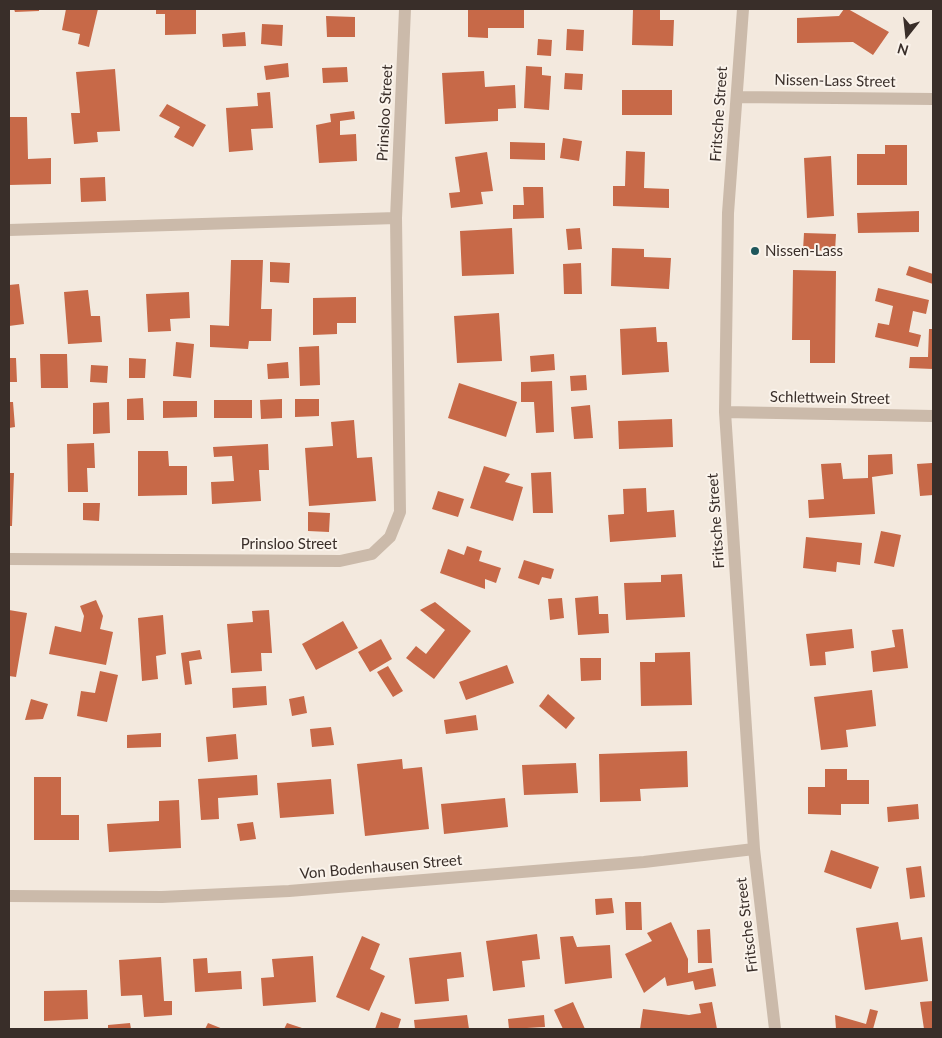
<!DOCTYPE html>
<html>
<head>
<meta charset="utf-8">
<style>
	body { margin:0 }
	#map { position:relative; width:942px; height:1038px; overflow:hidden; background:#f3e9de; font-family:Lato,sans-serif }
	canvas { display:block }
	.frame { position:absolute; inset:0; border:10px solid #392e29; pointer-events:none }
	.north { position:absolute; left:882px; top:10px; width:50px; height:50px; -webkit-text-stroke:4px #faf3eb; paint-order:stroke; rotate:196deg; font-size:14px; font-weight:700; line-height:20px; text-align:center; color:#392e29 }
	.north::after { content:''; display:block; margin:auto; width:18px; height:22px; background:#392e29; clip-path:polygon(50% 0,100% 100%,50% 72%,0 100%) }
</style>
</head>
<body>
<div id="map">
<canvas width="942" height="1038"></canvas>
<div class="frame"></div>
<div class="north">N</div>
</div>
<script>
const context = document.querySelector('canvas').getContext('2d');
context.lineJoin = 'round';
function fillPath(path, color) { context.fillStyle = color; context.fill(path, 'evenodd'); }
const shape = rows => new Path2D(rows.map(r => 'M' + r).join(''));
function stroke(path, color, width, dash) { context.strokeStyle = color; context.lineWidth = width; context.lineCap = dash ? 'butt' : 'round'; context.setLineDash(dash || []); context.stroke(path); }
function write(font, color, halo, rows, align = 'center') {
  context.font = font + ' Lato,sans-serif'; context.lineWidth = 4; context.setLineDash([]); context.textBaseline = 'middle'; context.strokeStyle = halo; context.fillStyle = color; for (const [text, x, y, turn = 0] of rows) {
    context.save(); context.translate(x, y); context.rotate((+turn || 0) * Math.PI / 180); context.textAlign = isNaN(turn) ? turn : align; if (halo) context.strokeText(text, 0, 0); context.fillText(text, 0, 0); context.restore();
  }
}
fillPath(shape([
	[14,9,39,9,39,11,15,12],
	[66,9,98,9,89,47,78,44,80,34,62,30],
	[156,9,196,9,196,34,165,35,165,14,156,14],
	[468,9,524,9,524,28,488,28,488,38,468,37],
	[633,9,660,9,660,20,674,20,673,46,632,45],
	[844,9,848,9,889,32,873,55,853,42,797,43,797,18,839,16],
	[326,16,355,17,355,37,327,37],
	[262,24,283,25,282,46,261,44],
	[567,29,584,30,583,51,566,50],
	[245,32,246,46,223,47,222,34],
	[538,39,552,40,551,56,537,55],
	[288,63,289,77,266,80,264,66],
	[526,66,542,67,542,75,551,76,549,110,524,108],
	[347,67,348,82,323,83,322,68],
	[115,69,120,131,97,132,98,142,74,144,71,113,80,113,76,72],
	[484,71,485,87,515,85,516,108,498,109,498,121,445,124,442,73],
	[565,73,583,74,582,90,564,89],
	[622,90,672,90,672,115,622,115],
	[270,92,273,128,251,129,253,150,229,152,226,108,258,106,257,93],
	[167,104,206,125,193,147,174,137,180,127,159,116],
	[354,111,355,119,340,121,340,135,356,134,357,161,319,163,316,125,331,122,330,114],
	[9,117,27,117,28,159,51,158,51,184,9,185],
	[563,138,582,141,579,161,560,158],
	[510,142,545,143,545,160,510,159],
	[885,145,907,145,907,185,857,185,857,154,885,154],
	[626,151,645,152,644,188,669,189,669,208,613,206,613,186,625,186],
	[487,152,493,191,481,192,483,204,451,208,449,193,460,192,455,157],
	[831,156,834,216,807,218,804,158],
	[105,177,106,201,81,202,80,178],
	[523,187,543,187,544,218,513,219,513,205,524,205],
	[919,211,919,232,858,233,857,213],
	[512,228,514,274,462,276,460,231],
	[580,228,582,249,568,250,566,229],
	[804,233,836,234,835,251,803,250],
	[612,248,644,249,644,257,671,258,669,289,611,286],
	[231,260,263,260,261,309,272,309,271,341,249,341,248,349,210,347,210,325,229,326],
	[270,262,290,263,289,283,270,282],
	[581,263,582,294,564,294,563,264],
	[909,266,933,274,933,284,906,275],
	[793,270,836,271,835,363,810,363,810,340,792,340],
	[19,284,24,324,9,326,9,285],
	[878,288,929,300,926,314,913,311,909,332,921,335,918,347,875,337,878,323,889,325,893,306,875,301],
	[88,290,91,316,100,316,102,342,68,344,64,292],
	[189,292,190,318,170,319,171,331,148,332,146,294],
	[356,297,356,323,337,323,337,334,313,335,313,298],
	[499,313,502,361,457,363,454,316],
	[656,327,657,342,667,342,669,372,622,375,620,329],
	[929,329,933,329,933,369,909,368,910,357,928,357],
	[176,342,194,344,191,378,173,376],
	[319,346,320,385,300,386,299,347],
	[40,354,67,354,68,388,41,388],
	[554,354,555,370,531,372,530,356],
	[9,358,16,358,17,382,9,382],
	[129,358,146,359,145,378,129,378],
	[288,362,289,378,268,379,267,364],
	[91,365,108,366,107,383,90,382],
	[586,375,587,390,571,391,570,376],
	[552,381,554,432,536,433,534,402,521,402,521,382],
	[459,383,517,402,506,437,448,418],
	[143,398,144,420,127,420,127,399],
	[282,399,282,418,261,419,260,400],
	[295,399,319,399,319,416,295,417],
	[214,400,252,400,252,418,214,418],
	[163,401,197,401,197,417,163,418],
	[9,402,13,402,15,427,9,428],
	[109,402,110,433,93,434,93,403],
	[590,405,593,438,574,439,571,407],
	[672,419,673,447,619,449,618,421],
	[354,420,357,458,372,457,376,501,309,506,305,448,333,446,331,422],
	[94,443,95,468,87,468,88,492,68,492,67,444],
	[268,444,269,470,259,470,261,501,212,504,211,482,234,481,232,456,214,457,213,447],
	[138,451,168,451,169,466,187,466,187,495,138,496],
	[892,454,893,474,872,477,875,514,809,518,808,500,824,499,821,464,841,463,843,479,868,478,868,455],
	[932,463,933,495,920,496,917,464],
	[484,466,510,474,505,482,523,487,513,521,470,508],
	[551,472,553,513,533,513,531,473],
	[9,473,14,473,12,526,9,526],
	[646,488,647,512,674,510,676,537,610,542,608,515,624,514,623,489],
	[438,491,464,499,458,517,432,509],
	[83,503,100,503,99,521,83,520],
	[308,512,330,513,329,532,308,531],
	[881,531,901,535,894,567,874,563],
	[806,537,862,543,860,565,837,562,836,572,803,568],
	[467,546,482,551,479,561,501,568,496,583,485,579,485,589,440,573,448,549,464,555],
	[524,560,554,569,551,579,542,577,539,585,518,578],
	[682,574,685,617,626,620,624,583,661,582,661,575],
	[598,596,599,614,608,614,609,633,578,635,575,598],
	[562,598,564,618,550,620,548,599],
	[96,600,103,616,100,629,113,632,106,665,49,654,55,626,81,632,84,616,80,606],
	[435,602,471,631,434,679,406,658,416,646,426,654,445,630,420,610],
	[9,610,27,613,16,677,9,676],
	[269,610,272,653,261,653,262,671,231,673,227,624,253,622,252,611],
	[163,615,166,654,156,656,158,679,142,681,138,618],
	[343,621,358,648,316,670,302,644],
	[852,629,854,648,825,652,826,665,810,666,806,634],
	[903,629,908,668,873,672,871,651,895,647,892,630],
	[381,639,392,659,370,672,358,652],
	[200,650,202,659,189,661,192,684,185,685,181,653],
	[690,652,692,705,641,706,640,662,655,662,655,653],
	[580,658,601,658,601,680,581,681],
	[507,665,514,683,466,700,459,682],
	[388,666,403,691,393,697,377,672],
	[100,671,118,675,107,722,77,716,81,691,95,693],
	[266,686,267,705,233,708,232,688],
	[872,690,876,726,846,730,848,747,821,750,814,697],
	[548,694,575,718,566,729,539,706],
	[304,696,307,713,292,716,289,699],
	[31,699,48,704,43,719,25,720],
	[476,715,478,730,446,734,444,720],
	[331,727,334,745,312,747,310,729],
	[161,733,161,747,127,748,127,735],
	[236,734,238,759,208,762,206,737],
	[687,751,688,787,640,789,641,801,600,802,599,754],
	[402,759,403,769,422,767,429,829,365,836,357,764],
	[576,763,578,793,524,795,522,765],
	[825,769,847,769,847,780,869,780,869,804,841,804,841,815,808,814,808,787,825,787],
	[257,775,258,795,218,798,219,819,201,820,198,779],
	[34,777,61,777,61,815,79,815,79,840,34,840],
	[331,779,334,814,280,818,277,783],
	[505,798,508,827,444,834,441,804],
	[179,800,181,848,109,852,107,824,159,821,159,801],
	[918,804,919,819,888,822,887,807],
	[253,822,256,839,240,841,237,824],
	[831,850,879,867,871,889,824,872],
	[921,866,925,897,910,899,906,868],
	[612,898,614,913,596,915,595,899],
	[625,902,641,902,642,930,626,930],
	[671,922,688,959,688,973,713,968,716,986,695,990,693,981,667,986,665,977,644,993,625,954,652,941,647,933],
	[898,922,901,940,922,937,928,981,865,990,856,928],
	[710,929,712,963,698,963,697,930],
	[537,934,540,959,522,961,525,987,493,991,486,941],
	[362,936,380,944,370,969,385,976,369,1011,336,997],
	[573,936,577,947,610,945,612,978,565,984,560,937],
	[461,952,464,977,447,979,449,1001,415,1004,409,958],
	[313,956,316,1002,263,1006,261,978,274,977,272,959],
	[161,957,164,1001,172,1001,172,1015,144,1017,142,995,121,996,119,960],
	[207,958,208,973,241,971,242,989,195,992,193,959],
	[87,990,88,1019,44,1021,44,991],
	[933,1001,933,1029,924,1029,920,1002],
	[573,1002,585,1029,563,1029,554,1010],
	[712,1002,717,1029,640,1029,643,1009,689,1015,701,1013,699,1004],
	[870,1009,878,1011,873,1029,836,1029,835,1015,866,1024],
	[381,1012,401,1019,398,1029,375,1029],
	[467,1015,469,1029,415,1029,414,1020],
	[544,1015,545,1027,509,1029,508,1019],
	[130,1023,131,1029,108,1029,108,1025],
	[208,1023,223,1029,205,1029],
	[287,1023,305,1029,284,1029]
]), '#c76948');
stroke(shape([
	[743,9,728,213,725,412,754,849,775,1029],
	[737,97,933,99],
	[9,230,396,218],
	[725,412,933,416],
	[9,559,340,561,372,554,390,537,400,512,396,218,405,9],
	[9,896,162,897,289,891,644,862,754,849]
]), '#cbbaaa', 12);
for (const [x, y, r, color] of [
	[755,251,5,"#1e565b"]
]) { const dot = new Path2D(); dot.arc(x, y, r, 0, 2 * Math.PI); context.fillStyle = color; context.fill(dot); stroke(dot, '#faf3eb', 2); }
write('15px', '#392e29', '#faf3eb', [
	["Nissen-Lass Street",835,81,1],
	["Prinsloo Street",385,113,-87],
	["Fritsche Street",719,114,-86],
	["Schlettwein Street",830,398,1],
	["Fritsche Street",716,521,-94],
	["Prinsloo Street",289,544],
	["Von Bodenhausen Street",381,867,-5],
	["Fritsche Street",747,925,-97]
]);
write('15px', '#392e29', '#faf3eb', [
	["Nissen-Lass",765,251]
], 'left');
</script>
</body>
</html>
